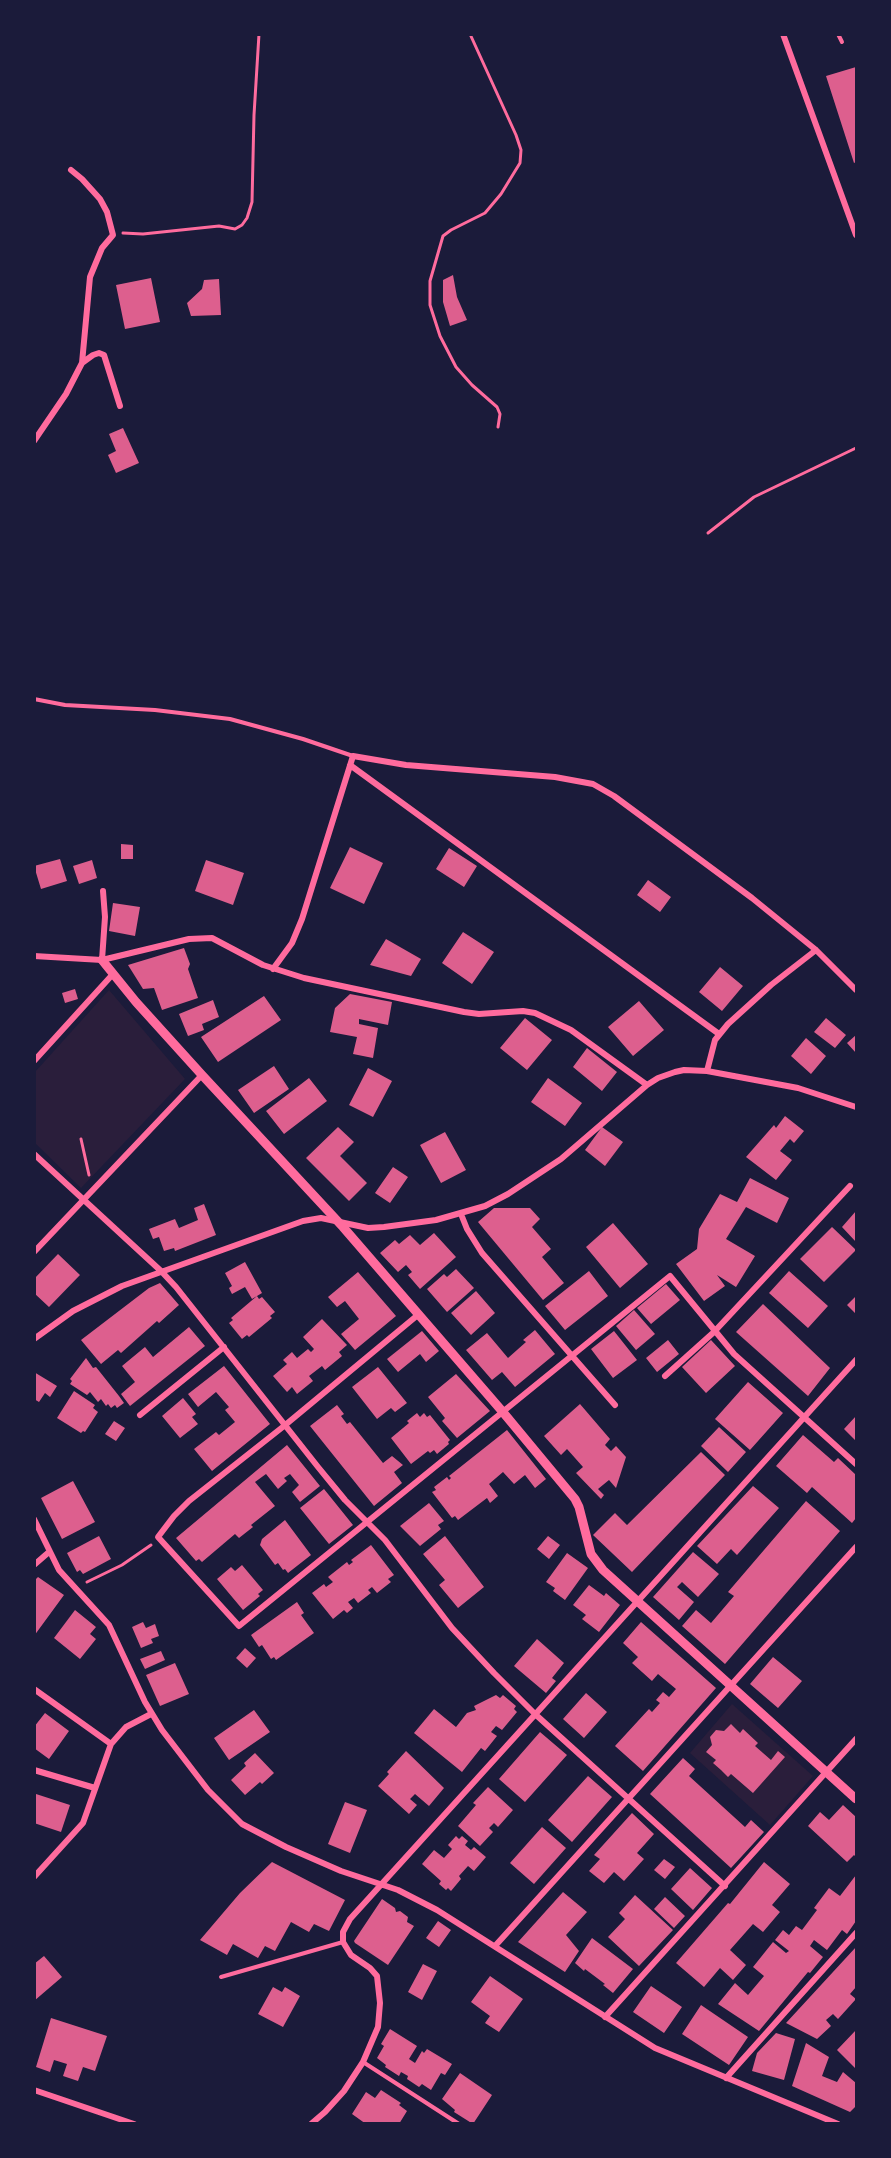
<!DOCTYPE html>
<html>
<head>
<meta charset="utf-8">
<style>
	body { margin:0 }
	#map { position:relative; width:891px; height:2158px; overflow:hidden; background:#1b1b3a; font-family:"Open Sans",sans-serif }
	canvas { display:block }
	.frame { position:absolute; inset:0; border:36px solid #1b1b3a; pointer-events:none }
</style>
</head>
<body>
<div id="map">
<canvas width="891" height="2158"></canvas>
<div class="frame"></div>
</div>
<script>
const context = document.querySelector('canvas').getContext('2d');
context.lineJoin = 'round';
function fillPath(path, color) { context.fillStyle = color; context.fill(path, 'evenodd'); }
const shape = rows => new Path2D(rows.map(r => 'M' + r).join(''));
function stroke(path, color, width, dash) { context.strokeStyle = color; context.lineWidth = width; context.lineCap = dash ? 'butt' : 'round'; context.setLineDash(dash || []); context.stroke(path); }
fillPath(shape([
	[109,990,185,1079,81,1188,35,1143,35,1072],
	[732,1704,813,1776,770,1825,690,1753]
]), '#2a1e3b');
fillPath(shape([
	[856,67,856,162,854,163,826,76],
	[453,275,457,297,467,320,450,326,443,302,443,280],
	[151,278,160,322,125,329,116,285],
	[219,279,221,315,191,316,187,303,202,289,204,280],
	[123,428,139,463,116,473,108,455,116,451,109,434],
	[121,844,133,845,133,859,121,859],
	[350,847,383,863,364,904,330,888],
	[449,848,477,866,464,887,436,869],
	[60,859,67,881,41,889,34,866],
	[92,860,97,878,79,884,73,866],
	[206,860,244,873,233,905,195,891],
	[648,880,671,897,660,912,637,895],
	[113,903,140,907,135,936,109,931],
	[463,932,494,952,472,984,442,963],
	[386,939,421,959,411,976,370,965],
	[184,948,190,964,188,969,198,998,162,1010,154,988,143,989,128,965],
	[720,967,743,986,722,1011,699,992],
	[75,989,78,999,65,1003,62,993],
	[350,994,392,1002,388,1025,359,1019,359,1024,378,1028,373,1058,353,1054,357,1037,330,1032,335,1008],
	[264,996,281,1020,218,1062,201,1037],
	[213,1000,219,1017,202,1024,204,1030,188,1036,179,1014],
	[639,1001,664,1030,633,1056,608,1027],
	[525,1018,552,1040,527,1070,500,1048],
	[826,1018,846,1035,835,1048,814,1032],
	[856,1035,856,1053,847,1043],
	[806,1038,826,1056,811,1074,791,1056],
	[587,1048,617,1072,602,1091,573,1067],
	[274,1066,289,1089,254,1113,238,1090],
	[368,1068,392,1081,373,1117,349,1105],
	[309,1078,327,1101,284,1134,266,1111],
	[548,1078,582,1103,565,1126,531,1102],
	[785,1116,804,1131,794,1143,790,1139,780,1151,792,1160,776,1180,746,1157,774,1125,776,1128],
	[338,1127,354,1142,340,1156,367,1183,349,1201,306,1158],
	[602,1127,623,1142,605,1166,585,1150],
	[445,1132,466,1170,441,1183,420,1145],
	[393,1167,408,1177,390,1203,375,1193],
	[750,1178,789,1198,777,1223,746,1207,726,1239,755,1256,736,1287,717,1275,725,1286,704,1301,676,1264,697,1249,699,1229,720,1194,737,1202],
	[204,1204,216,1235,175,1251,174,1248,164,1251,159,1237,153,1239,149,1229,175,1219,179,1228,198,1220,194,1208],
	[494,1208,530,1208,540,1219,532,1227,551,1249,542,1257,564,1283,543,1300,478,1222],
	[856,1211,856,1242,842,1227],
	[613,1223,648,1264,620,1288,586,1247],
	[832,1227,856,1250,824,1282,800,1259],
	[434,1233,456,1257,420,1289,408,1275,412,1272,406,1265,398,1272,380,1253,395,1240,399,1244,410,1235,420,1245],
	[58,1254,80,1275,49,1307,34,1293,34,1279],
	[245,1262,262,1293,252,1299,245,1287,232,1294,229,1288,232,1286,225,1273],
	[456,1269,474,1288,447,1312,427,1289,444,1274,447,1277],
	[589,1271,608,1296,565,1330,545,1306],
	[789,1271,828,1306,808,1328,769,1293],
	[358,1272,396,1316,355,1350,341,1334,359,1319,345,1301,337,1307,328,1297],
	[160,1283,179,1305,159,1323,157,1321,121,1353,118,1350,101,1364,81,1340,149,1288],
	[666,1284,680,1300,651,1324,637,1308],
	[476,1291,495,1313,471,1335,451,1313],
	[257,1296,259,1299,262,1297,275,1312,270,1316,272,1318,249,1337,247,1335,242,1339,229,1323,233,1320,231,1318],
	[856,1296,856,1314,847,1305],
	[763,1304,830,1368,808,1396,736,1332],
	[634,1310,655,1334,636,1350,616,1326],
	[322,1319,347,1345,339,1352,342,1356,325,1370,322,1366,309,1376,313,1381,297,1394,292,1387,287,1392,273,1376,287,1364,283,1360,292,1352,297,1358,308,1349,311,1352,314,1349,303,1337],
	[189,1327,205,1346,130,1406,121,1394,135,1382,122,1366,145,1347,153,1357],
	[535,1330,555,1354,515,1387,502,1372,492,1380,466,1350,487,1333,508,1358,526,1342,523,1340],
	[422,1331,439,1351,426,1362,420,1354,398,1372,387,1359],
	[614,1331,637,1360,613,1378,591,1349],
	[668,1340,679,1354,657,1372,646,1358],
	[711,1340,735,1366,706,1393,682,1367],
	[86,1358,93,1368,96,1367,119,1396,124,1403,117,1408,115,1405,111,1408,108,1404,106,1406,101,1399,98,1402,90,1392,87,1395,70,1384,72,1381,70,1379],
	[224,1366,270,1424,212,1471,194,1449,216,1432,219,1435,235,1422,225,1410,229,1407,216,1392,198,1407,188,1394],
	[378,1367,407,1403,395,1412,391,1408,377,1419,352,1387],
	[34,1372,57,1386,50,1397,45,1393,39,1402,34,1399],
	[456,1374,490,1411,457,1438,442,1421,445,1418,428,1397],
	[748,1382,783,1413,750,1450,715,1419],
	[74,1391,95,1405,93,1408,98,1412,85,1432,83,1431,81,1433,57,1418],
	[183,1398,196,1414,192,1417,198,1424,180,1438,162,1416],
	[580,1404,610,1439,605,1445,611,1451,616,1446,626,1457,616,1488,609,1480,598,1489,604,1495,601,1499,576,1473,583,1467,567,1449,561,1455,544,1436],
	[337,1405,344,1414,341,1416,347,1424,350,1422,383,1463,392,1456,403,1465,394,1472,402,1483,374,1506,310,1426],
	[417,1413,420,1417,424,1413,427,1417,430,1415,450,1440,448,1442,449,1444,437,1454,434,1450,430,1453,428,1451,411,1464,391,1438,409,1423,407,1421],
	[856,1416,856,1441,844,1429],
	[114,1421,125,1428,116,1441,105,1434],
	[719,1427,746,1452,728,1472,701,1446],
	[507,1430,546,1479,535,1488,525,1475,514,1484,503,1472,489,1484,498,1496,490,1503,487,1498,458,1520,455,1516,452,1518,432,1492,436,1490,434,1487,447,1477,449,1480,451,1478,449,1476],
	[803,1435,834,1462,838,1458,856,1475,856,1518,852,1523,812,1487,807,1493,776,1466],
	[287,1445,320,1486,300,1502,292,1492,299,1485,290,1474,284,1478,287,1481,278,1489,266,1474,255,1482,275,1506,251,1525,253,1527,239,1538,235,1534,202,1562,199,1559,196,1561,176,1538],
	[701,1452,725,1475,632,1572,593,1535,615,1513,627,1525],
	[73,1481,95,1522,62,1539,41,1498],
	[753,1486,779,1508,737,1555,731,1549,717,1564,697,1546],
	[324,1489,353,1525,329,1544,300,1508],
	[806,1501,840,1531,725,1664,682,1626,696,1610,711,1623,734,1596,728,1592],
	[429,1503,444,1521,438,1525,441,1529,420,1546,400,1526],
	[285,1520,311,1555,288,1573,285,1569,283,1570,278,1563,275,1565,260,1545,262,1539],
	[99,1536,111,1559,83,1574,80,1570,77,1572,67,1553],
	[445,1536,484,1587,458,1608,439,1585,445,1580,423,1554],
	[548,1536,560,1545,549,1559,537,1549],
	[371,1545,394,1575,388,1579,391,1582,377,1593,372,1587,368,1590,371,1593,358,1603,354,1598,348,1602,353,1608,347,1613,344,1610,333,1619,312,1593,324,1584,326,1587,333,1582,328,1577,347,1562,349,1565,353,1562,351,1560],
	[693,1552,719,1574,698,1597,682,1582,677,1587,694,1602,679,1620,653,1597],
	[567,1553,588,1568,565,1600,553,1591,555,1588,546,1582],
	[242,1565,263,1590,258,1594,260,1596,243,1610,217,1579,231,1567,235,1571],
	[38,1577,64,1595,34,1636,34,1581],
	[589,1585,604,1596,606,1593,620,1605,599,1632,582,1619,586,1615,573,1605],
	[297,1602,304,1613,301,1615,314,1633,276,1660,274,1657,271,1659,262,1645,259,1647,251,1635],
	[75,1610,96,1627,90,1634,96,1639,80,1659,54,1638],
	[143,1622,146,1628,155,1624,159,1636,151,1639,153,1643,141,1648,132,1627],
	[641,1622,716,1688,643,1771,615,1746,649,1709,652,1712,660,1703,656,1700,663,1692,669,1697,676,1689,658,1674,652,1681,632,1663,638,1657,623,1643],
	[537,1639,564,1663,552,1678,556,1681,546,1693,514,1666],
	[245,1648,256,1658,247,1668,236,1658],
	[161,1651,165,1660,145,1669,140,1659],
	[773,1657,802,1681,778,1708,750,1684],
	[175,1663,189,1694,160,1706,146,1675],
	[586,1693,607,1712,584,1738,563,1719],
	[496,1695,500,1698,503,1695,516,1706,514,1709,517,1712,502,1730,496,1726,491,1732,497,1736,485,1751,481,1748,462,1772,414,1733,434,1709,456,1727,467,1713,476,1710,474,1706],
	[254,1710,270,1732,229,1760,214,1738],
	[45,1713,69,1731,49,1759,34,1748,34,1727],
	[731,1724,740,1733,743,1729,758,1743,755,1746,771,1760,778,1751,785,1757,753,1793,731,1774,728,1777,721,1770,713,1763,716,1760,706,1752,712,1745,710,1737,716,1730,724,1731],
	[540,1732,567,1755,525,1802,499,1779],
	[406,1751,444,1788,429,1806,415,1794,410,1799,417,1805,409,1814,378,1786,389,1774,387,1772],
	[255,1753,274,1773,262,1784,260,1782,245,1795,231,1780,246,1766,244,1763],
	[683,1758,695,1769,689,1776,745,1827,751,1820,764,1832,731,1868,650,1794],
	[588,1776,612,1797,572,1842,548,1820],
	[488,1787,513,1810,498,1827,494,1823,489,1828,493,1832,480,1846,458,1826,476,1805,473,1803],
	[36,1794,70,1805,61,1832,34,1823],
	[345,1802,367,1810,350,1853,328,1844],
	[843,1805,856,1817,856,1857,854,1855,847,1862,808,1826,820,1812,829,1820],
	[632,1813,654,1834,637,1853,644,1859,624,1881,614,1872,604,1883,589,1871,600,1859,594,1855],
	[542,1827,566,1848,534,1884,510,1863],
	[456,1836,459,1839,462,1836,468,1841,465,1845,471,1850,474,1847,486,1857,474,1871,468,1866,459,1876,461,1879,451,1891,448,1888,446,1890,439,1884,441,1881,422,1864,434,1850,444,1858,452,1849,448,1845],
	[664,1859,675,1867,665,1879,654,1870],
	[272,1862,345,1900,329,1931,314,1924,309,1932,291,1922,275,1951,265,1946,258,1958,233,1944,227,1955,200,1940,240,1893],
	[764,1862,790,1884,772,1905,780,1912,763,1932,753,1924,730,1950,746,1965,733,1980,720,1968,704,1987,676,1963,728,1903,730,1904],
	[690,1868,712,1888,693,1910,671,1889],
	[856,1875,856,1921,847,1934,842,1930,827,1950,814,1940,810,1946,823,1957,810,1973,808,1972,759,2031,718,2004,735,1983,748,1995,764,1976,753,1967,773,1942,786,1953,789,1951,775,1940,783,1930,789,1935,796,1926,802,1930,817,1910,814,1908,829,1888,840,1896],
	[563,1892,587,1912,566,1935,579,1951,565,1972,518,1942],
	[635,1895,673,1930,639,1966,608,1937,625,1919,619,1913],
	[665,1897,685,1916,674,1928,654,1909],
	[382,1899,395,1908,396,1912,400,1911,408,1917,407,1922,414,1926,388,1965,355,1943,354,1941],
	[438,1921,451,1930,439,1947,426,1938],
	[592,1938,633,1969,613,1993,603,1985,605,1984,585,1969,584,1971,575,1963],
	[856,1947,856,1987,850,1994,856,1999,838,2019,833,2014,826,2020,831,2026,817,2039,786,2023],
	[44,1956,62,1977,34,2001,34,1964],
	[423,1964,437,1971,422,2000,408,1992],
	[490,1976,523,1999,499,2032,485,2023,490,2016,471,2002],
	[651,1986,682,2007,664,2033,633,2012],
	[273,1987,282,1992,285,1987,300,1996,283,2027,258,2014],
	[701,2005,748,2037,729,2065,682,2034],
	[51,2018,107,2036,95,2071,83,2067,78,2081,63,2076,67,2064,54,2060,50,2072,36,2067],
	[390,2029,417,2046,409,2059,415,2063,422,2051,424,2053,427,2049,452,2064,445,2075,441,2073,431,2090,422,2084,419,2087,407,2079,408,2076,401,2072,399,2076,385,2067,386,2065,377,2058,384,2046,381,2044],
	[856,2030,856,2069,837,2050],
	[776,2033,795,2039,784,2080,752,2071,757,2053],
	[806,2043,829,2057,822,2076,837,2082,843,2072,856,2083,856,2106,850,2112,792,2086],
	[460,2073,492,2095,473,2124,454,2112,455,2110,442,2099],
	[381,2090,401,2103,399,2105,407,2111,399,2124,366,2124,352,2114,366,2092,375,2098]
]), '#dd5f8e');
stroke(shape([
	[470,34,516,135,521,150,520,163,501,194,485,213,451,230,443,236,430,281,430,305,440,336,456,367,472,385,497,407,500,414,498,427],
	[123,233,143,234,219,226,235,229,242,225,247,218,252,202,254,115,259,34],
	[708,533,754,497,856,448],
	[81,1139,89,1175],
	[87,1582,122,1565,151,1545]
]), '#ff6b9d', 3);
stroke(shape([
	[838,34,842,42],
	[34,699,65,705,155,710,230,719,303,739,353,756],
	[221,1977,343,1942],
	[363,2062,459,2124]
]), '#ff6b9d', 4);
stroke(shape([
	[783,34,856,235],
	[82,363,93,355,99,353,104,355,120,406],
	[34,441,66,394,82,363,90,277,102,248,113,235,107,212,100,199,82,179,71,170],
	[350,765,719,1034],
	[34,956,102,960,189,939,212,938,263,965,304,978,464,1012,479,1014,523,1011,535,1013,571,1030,647,1085],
	[102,960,105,917,103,891],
	[273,969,292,943,302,919,353,756,406,765,555,777,593,784,614,796,752,898,816,950,856,990],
	[34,1061,113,974],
	[707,1071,715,1040,728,1024,771,985,816,950],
	[34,1154,161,1271,176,1287,318,1467,345,1500,385,1540,452,1628,494,1673,535,1714,725,1886],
	[461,1214,467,1229,482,1253,615,1405],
	[34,1252,202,1075],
	[419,1314,284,1426,189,1501,174,1516,158,1537,239,1626,670,1276,734,1354,856,1464],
	[34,1339,73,1311,122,1286,303,1221,321,1218,368,1228,384,1227,436,1220,485,1206,508,1194,561,1159,647,1085,658,1078,675,1072,684,1070,707,1071,798,1088,856,1107],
	[665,1376,714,1332,850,1186],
	[140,1415,224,1347],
	[34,1519,59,1570,109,1625,145,1702,162,1730,208,1790,242,1824,286,1847,341,1871,398,1890,437,1910,655,2048,838,2124],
	[34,1565,49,1552],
	[34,1689,111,1744],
	[34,1770,95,1788],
	[34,1877,83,1823,111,1744,126,1727,151,1714],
	[495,1946,856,1547],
	[605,2017,856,1739],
	[726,2078,856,1933],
	[34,2090,134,2124],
	[311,2124,325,2112,344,2091,363,2062,378,2027,380,2003,377,1976,370,1968,351,1955,343,1942,343,1932,350,1919,856,1360]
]), '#ff6b9d', 6);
stroke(shape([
	[102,960,136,1002,202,1075,343,1227,502,1411,575,1499,579,1507,591,1554,603,1570,856,1799]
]), '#ff6b9d', 9);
</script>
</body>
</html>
